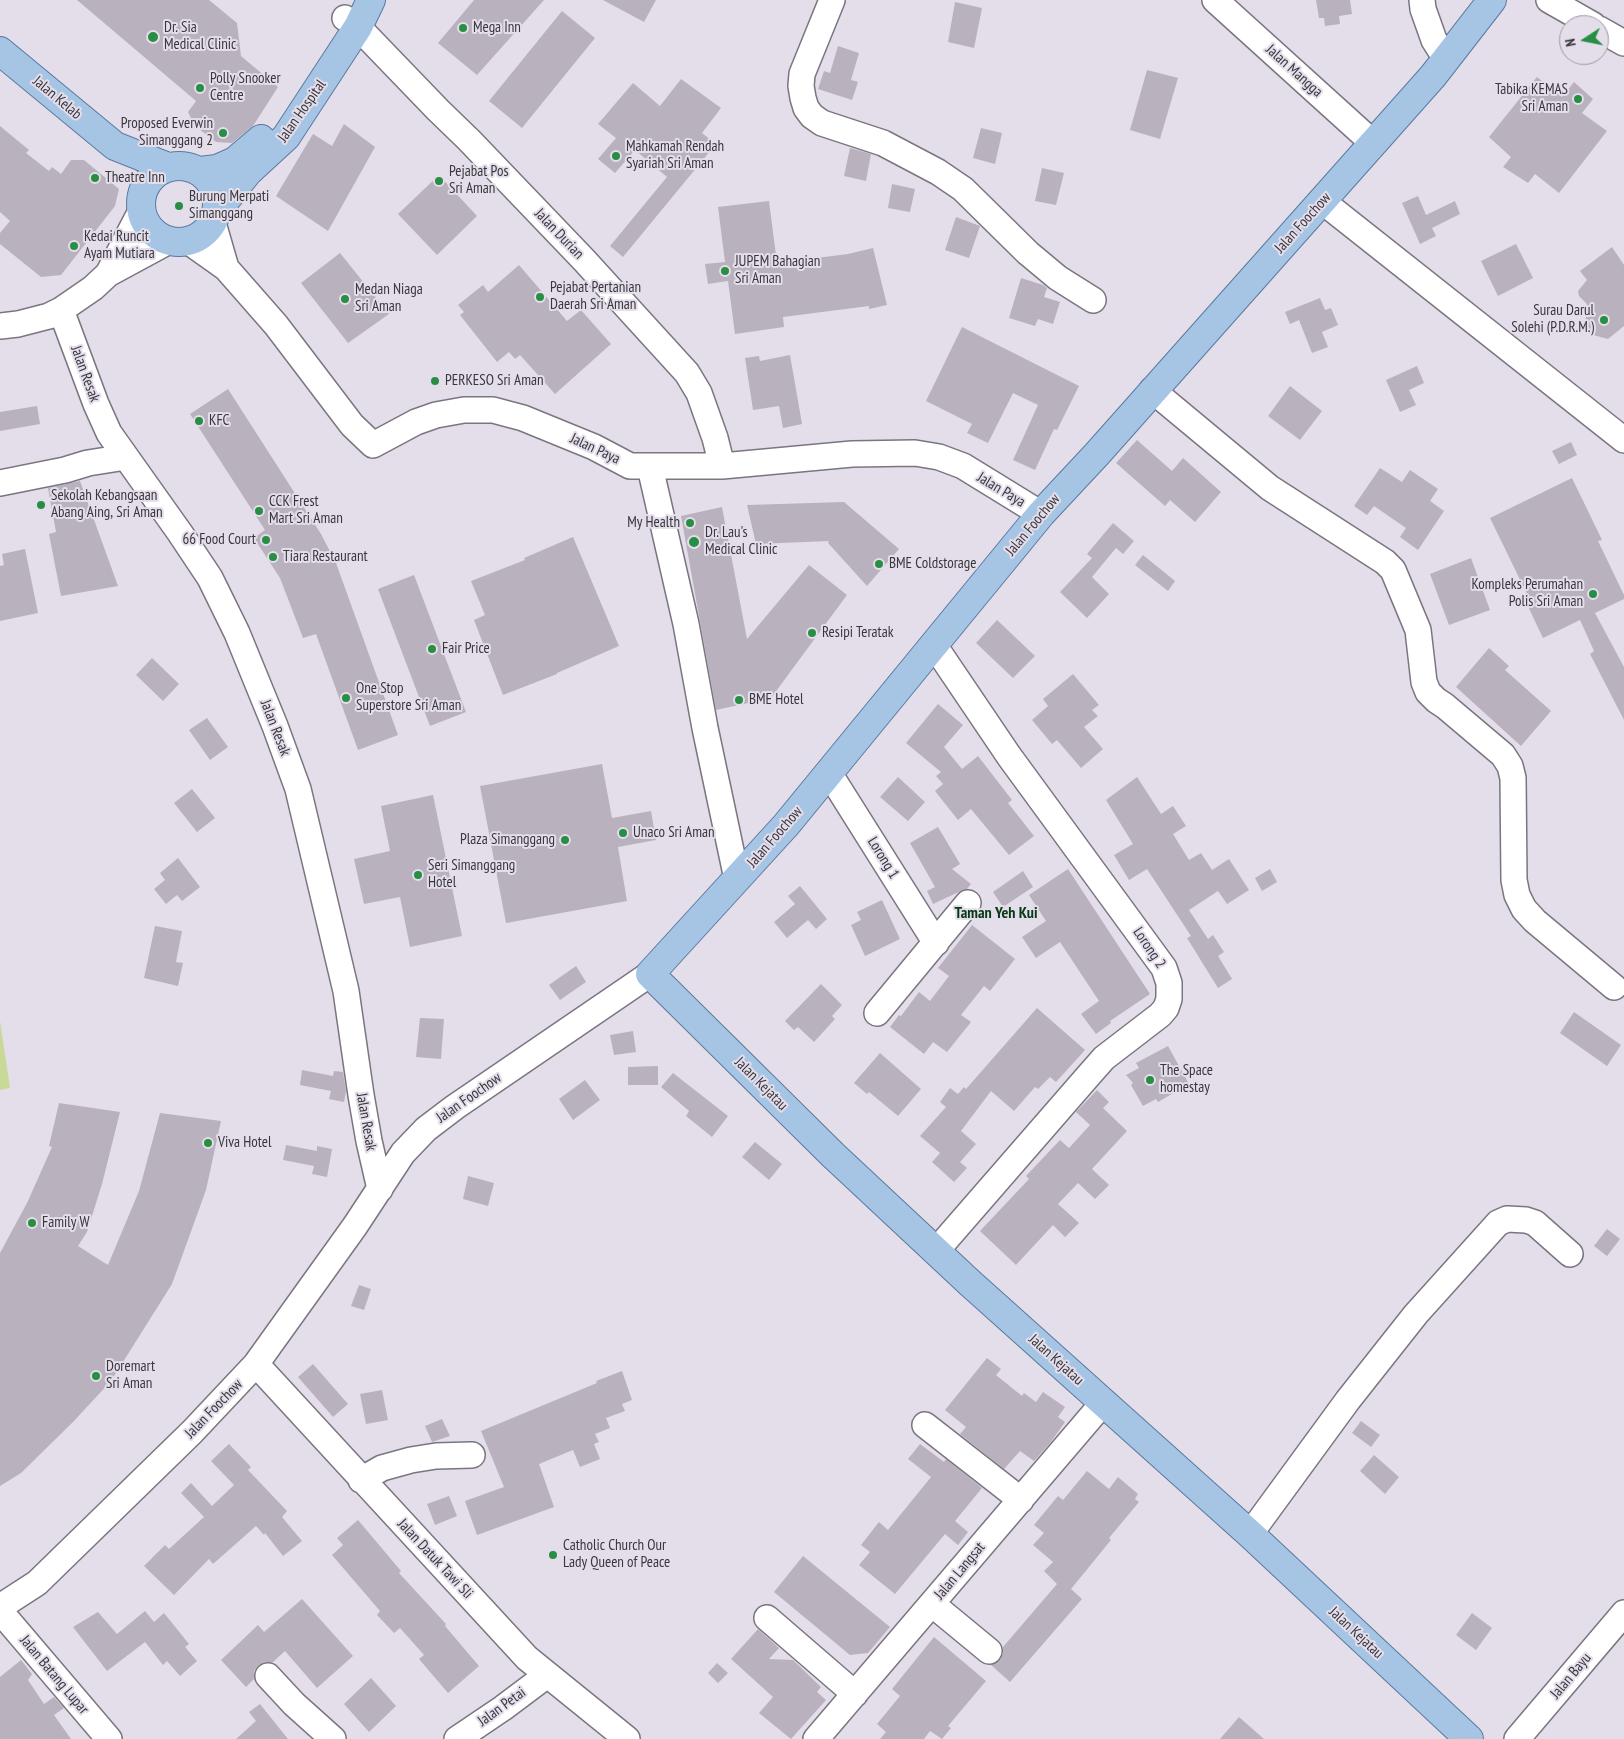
<!DOCTYPE html>
<html>
<head>
<meta charset="utf-8">
<style>
	body { margin:0 }
	#map { position:relative; width:1624px; height:1739px; overflow:hidden; background:#e4ddea; font-family:"PT Sans Narrow",sans-serif }
	canvas { display:block }
	.north { position:absolute; left:1559px; top:15px; width:50px; height:50px; box-sizing:border-box; background:#e4ddea; border:1px solid #a09aa4; border-radius:50%; rotate:259deg; font-size:14px; font-weight:700; line-height:20px; text-align:center; color:#39363c }
	.north::after { content:''; display:block; margin:auto; width:18px; height:22px; background:#278e44; clip-path:polygon(50% 0,100% 100%,50% 72%,0 100%) }
</style>
</head>
<body>
<div id="map">
<canvas width="1624" height="1739"></canvas>
<div class="north">N</div>
</div>
<script>
const context = document.querySelector('canvas').getContext('2d');
context.lineJoin = 'round';
function fillPath(path, color) { context.fillStyle = color; context.fill(path, 'evenodd'); }
const shape = rows => new Path2D(rows.map(r => 'M' + r).join(''));
function stroke(path, color, width, dash) { context.strokeStyle = color; context.lineWidth = width; context.lineCap = dash ? 'butt' : 'round'; context.setLineDash(dash || []); context.stroke(path); }
function write(font, color, halo, rows, align = 'center') {
  context.font = font + ' "PT Sans Narrow",sans-serif'; context.lineWidth = 4; context.setLineDash([]); context.textBaseline = 'middle'; context.strokeStyle = halo; context.fillStyle = color; for (const [text, x, y, turn = 0] of rows) {
    context.save(); context.translate(x, y); context.rotate((+turn || 0) * Math.PI / 180); context.textAlign = isNaN(turn) ? turn : align; if (halo) context.strokeText(text, 0, 0); context.fillText(text, 0, 0); context.restore();
  }
}
fillPath(shape([
	[0,1021,10,1088,0,1090]
]), '#c8d998');
fillPath(shape([
	[77,0,209,0,237,23,241,56,278,87,253,126,232,143,216,142,195,126,188,112,196,101],
	[474,0,544,0,477,75,438,43],
	[603,0,656,0,644,22],
	[1316,0,1350,0,1352,14,1339,16,1340,24,1325,26,1324,18,1319,18],
	[955,2,982,8,974,48,948,42],
	[562,11,595,38,522,128,489,101],
	[838,46,859,53,851,80,858,82,852,100,818,89,824,71,830,73],
	[1147,70,1178,78,1160,139,1130,130],
	[1537,77,1562,97,1574,82,1593,99,1582,113,1607,131,1559,193,1535,174,1528,183,1503,167,1511,157,1489,137],
	[681,79,721,108,702,133,716,144,623,257,610,246,667,177,635,150,615,173,598,159,616,138,598,124,633,83,660,106],
	[344,124,375,147,328,231,276,196,313,134,332,146],
	[0,126,29,150,26,153,49,171,52,167,61,174,71,160,84,160,119,189,115,206,61,275,41,277,0,244,0,233,10,221,0,212],
	[981,128,1002,133,995,164,973,158],
	[850,148,871,154,866,181,844,176],
	[1042,168,1064,173,1056,205,1035,201],
	[439,175,477,216,437,255,398,214],
	[892,184,915,189,910,212,888,208],
	[1418,196,1426,215,1455,201,1460,214,1432,228,1436,236,1420,244,1402,203],
	[769,201,777,263,848,254,873,248,887,305,869,309,869,306,783,317,784,327,735,334,728,281,708,284,705,264,725,262,718,207],
	[956,217,980,226,969,258,945,250],
	[1516,244,1533,278,1498,296,1481,261],
	[1612,247,1624,265,1624,326,1608,339,1593,335,1585,325,1587,304,1579,296,1578,291,1587,280,1580,271],
	[340,253,389,314,348,343,301,283],
	[519,265,567,321,581,310,611,344,555,394,520,355,515,359,509,352,497,362,460,315,464,312,458,305,483,285,488,292],
	[1021,278,1043,285,1047,288,1044,297,1060,302,1053,324,1038,319,1035,326,1009,318],
	[1320,298,1325,310,1331,308,1338,325,1322,332,1328,347,1312,353,1299,320,1290,324,1285,312],
	[962,327,1079,386,1057,430,1054,429,1035,470,1013,460,1038,405,1013,393,988,443,967,433,972,424,926,401],
	[790,355,802,424,783,428,779,406,753,410,745,358,759,356,760,361],
	[1417,366,1424,383,1409,390,1416,405,1400,412,1386,380],
	[1290,386,1322,411,1300,440,1268,416],
	[228,389,321,534,336,563,398,735,358,750,316,634,303,638,280,578,254,538,265,530,190,414],
	[37,406,40,424,0,431,0,412],
	[1137,440,1172,471,1183,458,1221,492,1195,522,1170,500,1165,506,1116,463],
	[1571,442,1577,455,1559,464,1552,451],
	[1380,468,1402,482,1410,470,1438,489,1430,501,1444,511,1418,550,1400,537,1406,528,1374,506,1367,515,1354,506],
	[1572,478,1602,540,1598,541,1624,595,1624,599,1595,613,1624,667,1624,720,1590,654,1594,651,1580,620,1543,638,1524,598,1528,596,1490,518],
	[80,481,118,586,61,596,49,534,56,532,48,488],
	[844,502,899,549,867,586,828,543,829,541,756,544,747,505],
	[722,507,747,639,809,565,847,595,771,698,716,710,681,516],
	[1113,523,1134,541,1123,554,1116,548,1092,577,1109,594,1087,618,1060,592,1092,558,1087,554],
	[573,537,619,646,557,673,557,674,503,695,474,620,485,615,471,581,525,560,524,558],
	[25,549,38,613,0,621,0,566,4,565,2,554],
	[1143,555,1175,581,1168,591,1135,565],
	[1471,558,1490,610,1449,625,1430,574],
	[414,575,466,712,430,726,378,589],
	[997,620,1035,656,1013,678,976,643],
	[1489,648,1509,666,1505,670,1551,711,1521,746,1456,687],
	[152,658,179,684,163,701,136,675],
	[1073,674,1099,705,1092,710,1098,716,1084,727,1103,749,1081,768,1057,740,1052,744,1032,720,1048,706,1043,699],
	[938,704,963,725,944,747,962,769,978,756,1012,800,1008,803,1034,836,1009,855,971,809,958,820,935,791,943,784,936,776,941,772,906,743],
	[207,718,228,747,210,760,189,730],
	[602,764,612,818,651,811,656,840,618,847,627,901,506,923,480,786],
	[898,777,925,802,908,821,880,797],
	[1137,777,1161,814,1173,806,1186,826,1173,834,1189,860,1201,853,1212,870,1229,859,1249,890,1227,904,1218,891,1189,910,1208,939,1213,935,1224,952,1218,956,1232,979,1218,988,1187,938,1191,936,1147,869,1129,880,1114,855,1133,844,1106,800],
	[192,789,215,818,197,832,174,803],
	[433,795,462,936,410,947,400,897,364,904,354,859,390,851,381,806],
	[938,827,960,864,952,869,971,884,967,889,963,890,933,904,927,891,935,887,910,843],
	[178,858,200,887,182,901,177,895,166,904,154,889,165,880,160,873],
	[1068,869,1150,994,1110,1021,1111,1023,1096,1034,1081,1014,1099,1001,1060,942,1036,958,1022,937,1046,921,1029,895],
	[1270,869,1277,882,1262,891,1255,878],
	[1023,871,1033,887,1003,907,993,892],
	[800,886,827,919,816,929,808,920,787,938,774,922,795,904,788,896],
	[882,900,900,939,865,956,851,925,861,920,857,912],
	[972,925,1015,959,990,991,984,986,961,1015,971,1022,947,1052,933,1042,924,1054,890,1027,899,1015,901,1016,919,992,930,1001,949,976,938,968],
	[155,926,182,931,176,962,183,963,178,986,144,978],
	[576,966,586,982,560,1000,549,985],
	[821,984,842,1005,832,1016,835,1019,814,1042,798,1027,794,1030,785,1021],
	[1037,1008,1085,1050,1056,1082,1050,1077,1038,1089,1035,1087,1014,1111,991,1091,961,1131,976,1144,960,1162,967,1168,954,1182,932,1162,940,1153,920,1136,946,1107,940,1102,950,1088,958,1094,964,1087,966,1089],
	[1574,1012,1621,1045,1607,1066,1560,1033],
	[420,1018,444,1019,441,1059,416,1057],
	[633,1031,636,1052,614,1055,610,1035],
	[1168,1046,1189,1084,1158,1102,1156,1099,1143,1106,1131,1085,1133,1083,1126,1075,1139,1068,1136,1063],
	[880,1053,921,1089,898,1116,869,1092,867,1094,854,1083],
	[658,1066,658,1085,628,1085,628,1067],
	[302,1070,333,1076,334,1071,343,1072,346,1091,344,1102,329,1099,331,1091,300,1085],
	[673,1073,728,1116,712,1137,686,1116,689,1111,661,1087],
	[585,1080,600,1100,573,1120,559,1099],
	[1097,1090,1109,1102,1103,1108,1127,1131,1092,1169,1109,1185,1095,1199,1078,1183,1058,1204,1079,1223,1065,1237,1053,1225,1016,1265,980,1231,1029,1179,1026,1176,1060,1140,1069,1148,1090,1125,1076,1112],
	[59,1103,120,1112,102,1184,87,1232,78,1246,108,1265,139,1191,160,1113,221,1121,206,1190,172,1284,111,1381,73,1422,21,1473,0,1486,0,1253,27,1203,52,1147,49,1146],
	[755,1142,782,1164,769,1180,742,1157],
	[286,1145,317,1151,317,1146,332,1149,327,1177,312,1174,314,1166,283,1160],
	[468,1176,494,1183,488,1206,463,1199],
	[1607,1229,1620,1239,1607,1256,1594,1246],
	[359,1285,371,1289,364,1310,351,1306],
	[987,1358,1001,1369,996,1375,1022,1396,1024,1393,1036,1402,1043,1392,1065,1407,1058,1417,1065,1422,1050,1443,1034,1461,1020,1451,1004,1469,960,1434,966,1427,945,1410],
	[313,1364,348,1404,333,1417,298,1377],
	[622,1371,632,1400,622,1404,625,1411,606,1418,610,1428,595,1434,599,1442,594,1444,600,1459,580,1467,573,1450,539,1464,554,1507,477,1535,465,1501,504,1487,481,1431,597,1383,596,1381],
	[382,1390,388,1420,366,1424,360,1394],
	[442,1419,450,1436,432,1442,425,1426],
	[1361,1421,1380,1435,1371,1447,1352,1433],
	[229,1444,251,1467,248,1470,287,1511,282,1517,302,1541,283,1556,265,1533,264,1535,256,1526,213,1564,209,1559,174,1595,144,1566,165,1545,169,1549,204,1517,181,1493,191,1483,212,1506,234,1485,211,1461],
	[920,1444,944,1462,946,1459,982,1488,955,1521,968,1532,958,1545,945,1534,895,1594,859,1565,870,1552,861,1545,879,1522,888,1530,931,1477,908,1459],
	[1374,1455,1399,1477,1385,1494,1360,1471],
	[1087,1471,1109,1489,1118,1477,1138,1494,1135,1499,1139,1502,1109,1538,1111,1540,1071,1589,1082,1599,1010,1682,991,1665,1000,1660,1003,1654,1003,1647,1057,1584,1044,1571,1053,1562,1033,1545,1044,1533,1034,1525,1058,1496,1063,1500],
	[449,1496,457,1516,435,1525,427,1504],
	[358,1520,401,1571,399,1573,446,1624,445,1626,479,1666,448,1693,419,1659,424,1655,400,1628,394,1633,377,1615,380,1611,332,1555,343,1545,337,1538],
	[803,1556,890,1627,868,1653,850,1655,774,1592],
	[302,1599,353,1656,317,1688,285,1651,273,1662,265,1662,259,1665,254,1671,254,1679,246,1687,221,1660,258,1625,264,1632],
	[145,1611,154,1622,164,1613,189,1644,185,1647,197,1661,180,1676,167,1661,163,1665,145,1642,107,1671,73,1627,98,1612,117,1634],
	[1472,1613,1492,1628,1476,1650,1456,1635],
	[758,1629,779,1648,769,1659,793,1660,821,1687,817,1692,826,1700,791,1739,759,1713,773,1697,731,1659],
	[934,1637,986,1681,948,1726,951,1728,942,1739,930,1731,924,1739,880,1739,886,1732,877,1724,900,1696,892,1689],
	[21,1660,32,1674,28,1680,44,1704,54,1697,64,1708,54,1715,71,1739,0,1739,0,1677],
	[717,1663,728,1673,718,1683,708,1673],
	[371,1678,396,1706,369,1732,344,1704],
	[260,1704,288,1739,236,1739,256,1721,249,1712],
	[1239,1717,1264,1739,1220,1739]
]), '#b9b2be');
const minor = shape([
	[832,0,802,74,801,86,803,98,806,108,812,116,822,123,883,143,938,172,963,189,1028,253,1058,278,1093,300],
	[1215,0,1373,143],
	[1422,0,1423,9,1434,40,1446,59],
	[1549,0,1593,25],
	[345,18,358,27,438,110,469,140,584,260,687,373,699,393,715,438,722,466],
	[1599,29,1624,43],
	[1322,201,1624,440],
	[213,223,226,268],
	[188,241,226,268,276,325,352,425,373,445,416,422,436,415,464,410,493,410,523,418,594,447,630,466,722,466,852,454,915,453,939,457,963,466,1041,514],
	[108,274,141,211],
	[61,310,96,404,109,433,180,533,210,578,237,633,275,726,298,789,346,991,361,1095,369,1141,380,1189],
	[0,326,18,324,49,316,61,310,93,288,108,274,169,241],
	[1152,390,1270,488,1385,562,1393,570,1418,630,1424,682,1428,692,1436,700,1445,706,1503,755,1510,766,1513,778,1514,880,1517,895,1524,909,1535,921,1614,987],
	[650,467,686,624,705,728,737,879],
	[0,483,65,470,88,463,126,457],
	[934,645,1009,756,1164,968,1169,983,1169,999,1166,1008,1160,1015,1104,1058,1089,1075,936,1251],
	[829,773,936,943],
	[877,1013,968,903],
	[256,1364,527,1658,627,1739],
	[925,1425,1021,1500],
	[361,1480,382,1468,411,1460,436,1456,472,1455],
	[1250,1534,1348,1400,1416,1314,1498,1223,1507,1219,1526,1220,1535,1223,1570,1254],
	[932,1604,989,1651],
	[0,1607,37,1583,192,1432,256,1364,355,1226,403,1153,426,1129,455,1107,650,974],
	[0,1611,109,1739],
	[767,1618,855,1694],
	[268,1676,294,1704,333,1739],
	[457,1739,503,1708,547,1675],
	[816,1739,1103,1403],
	[1517,1739,1624,1613]
]);
const major = shape([
	[0,51,115,146,168,167],
	'141 204a38 38 0 1 1 76 0a38 38 0 1 1-76 0Z',
	[200,171,217,169,235,161,261,139],
	[217,211,248,172,286,137,358,27,371,0],
	[1469,1739,1250,1534,970,1283,833,1155,650,974,786,825,1041,514,1097,454,1433,76,1492,0]
]);
stroke(minor, '#7b7580', 28);
stroke(major, '#597a9e', 30);
stroke(minor, '#fff', 25);
stroke(major, '#a6c5e5', 28);
for (const [x, y, r, color] of [
	[463,28,5,"#278e44"],
	[153,37,6,"#278e44"],
	[200,88,5,"#278e44"],
	[1578,99,5,"#278e44"],
	[223,133,5,"#278e44"],
	[616,156,5,"#278e44"],
	[95,178,5,"#278e44"],
	[439,181,5,"#278e44"],
	[179,206,5,"#278e44"],
	[74,246,5,"#278e44"],
	[725,271,5,"#278e44"],
	[540,297,5,"#278e44"],
	[345,299,5,"#278e44"],
	[1604,320,5,"#278e44"],
	[435,381,5,"#278e44"],
	[199,421,5,"#278e44"],
	[41,505,5,"#278e44"],
	[259,511,5,"#278e44"],
	[690,523,5,"#278e44"],
	[266,540,5,"#278e44"],
	[694,542,6,"#278e44"],
	[273,557,5,"#278e44"],
	[879,564,5,"#278e44"],
	[1593,594,5,"#278e44"],
	[812,633,5,"#278e44"],
	[432,649,5,"#278e44"],
	[346,698,5,"#278e44"],
	[739,700,5,"#278e44"],
	[623,833,5,"#278e44"],
	[565,840,5,"#278e44"],
	[418,875,5,"#278e44"],
	[1150,1080,5,"#278e44"],
	[208,1143,5,"#278e44"],
	[32,1223,5,"#278e44"],
	[96,1376,5,"#278e44"],
	[553,1555,5,"#278e44"]
]) { const dot = new Path2D(); dot.arc(x, y, r, 0, 2 * Math.PI); context.fillStyle = color; context.fill(dot); stroke(dot, '#e4ddea', 2); }
write('15px', '#39363c', '#e4ddea', [
	["Dr. Sia",164,28],
	["Medical Clinic",164,45],
	["Mega Inn",473,28],
	["Polly Snooker",210,79],
	["Centre",210,96],
	["Tabika KEMAS",1568,90,"right"],
	["Sri Aman",1568,107,"right"],
	["Proposed Everwin",213,124,"right"],
	["Simanggang 2",213,141,"right"],
	["Mahkamah Rendah",626,147],
	["Syariah Sri Aman",626,164],
	["Pejabat Pos",449,172],
	["Sri Aman",449,189],
	["Theatre Inn",105,178],
	["Burung Merpati",189,197],
	["Simanggang",189,214],
	["Kedai Runcit",84,237],
	["Ayam Mutiara",84,254],
	["JUPEM Bahagian",735,262],
	["Sri Aman",735,279],
	["Pejabat Pertanian",550,288],
	["Daerah Sri Aman",550,305],
	["Medan Niaga",355,290],
	["Sri Aman",355,307],
	["Surau Darul",1594,311,"right"],
	["Solehi (P.D.R.M.)",1594,328,"right"],
	["PERKESO Sri Aman",445,381],
	["KFC",209,421],
	["Sekolah Kebangsaan",51,496],
	["Abang Aing, Sri Aman",51,513],
	["CCK Frest",269,502],
	["Mart Sri Aman",269,519],
	["My Health",680,523,"right"],
	["Dr. Lau's",705,533],
	["Medical Clinic",705,550],
	["66 Food Court",256,540,"right"],
	["Tiara Restaurant",283,557],
	["BME Coldstorage",889,564],
	["Kompleks Perumahan",1583,585,"right"],
	["Polis Sri Aman",1583,602,"right"],
	["Resipi Teratak",822,633],
	["Fair Price",442,649],
	["One Stop",356,689],
	["Superstore Sri Aman",356,706],
	["BME Hotel",749,700],
	["Unaco Sri Aman",633,833],
	["Plaza Simanggang",555,840,"right"],
	["Seri Simanggang",428,866],
	["Hotel",428,883],
	["The Space",1160,1071],
	["homestay",1160,1088],
	["Viva Hotel",218,1143],
	["Family W",42,1223],
	["Doremart",106,1367],
	["Sri Aman",106,1384],
	["Catholic Church Our",563,1546],
	["Lady Queen of Peace",563,1563]
], 'left');
write('15px', '#39363c', '#e4ddea', [
	["Jalan Mangga",1294,71,42],
	["Jalan Kelab",57,98,40],
	["Jalan Hospital",302,111,-55],
	["Jalan Foochow",1303,223,-48],
	["Jalan Durian",559,234,46],
	["Jalan Resak",85,374,70],
	["Jalan Paya",595,449,25],
	["Jalan Paya",1001,490,31],
	["Jalan Foochow",1033,525,-50],
	["Jalan Resak",275,728,69],
	["Jalan Foochow",775,837,-49],
	["Lorong 1",883,858,58],
	["Lorong 2",1149,948,56],
	["Jalan Kejatau",761,1084,45],
	["Jalan Foochow",469,1098,-35],
	["Jalan Resak",366,1122,80],
	["Jalan Kejatau",1056,1360,42],
	["Jalan Foochow",214,1409,-46],
	["Jalan Datuk Tawi Sli",435,1559,47],
	["Jalan Langsat",960,1571,-50],
	["Jalan Kejatau",1356,1633,43],
	["Jalan Batang Lupar",54,1675,50],
	["Jalan Bayu",1571,1676,-50],
	["Jalan Petai",502,1707,-36]
]);
write('bold 16px', '#073a16', '#e4ddea', [
	["Taman Yeh Kui",996,913]
]);
</script>
</body>
</html>
